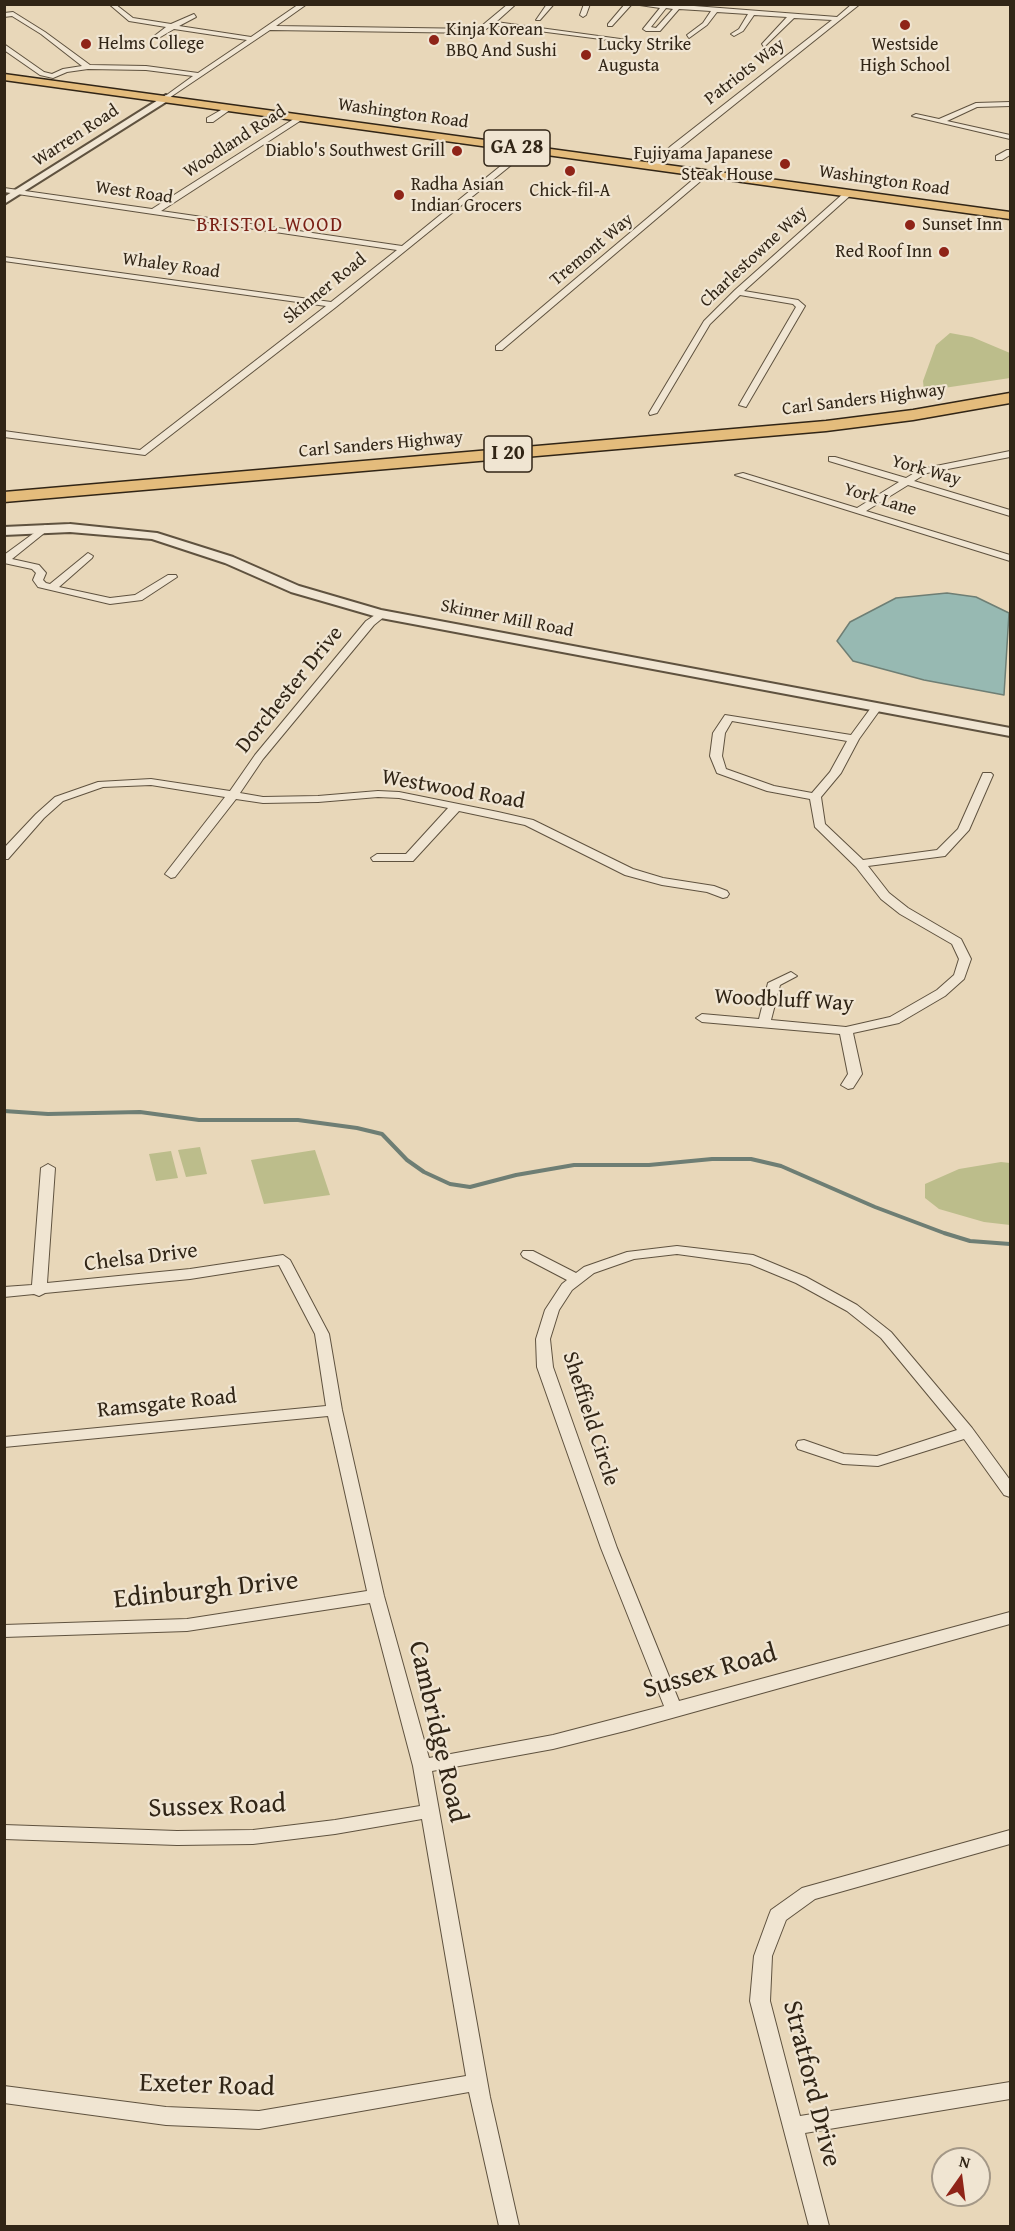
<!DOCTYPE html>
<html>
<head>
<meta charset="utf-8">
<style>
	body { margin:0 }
	#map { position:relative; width:1015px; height:2231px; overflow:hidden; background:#e8d7b9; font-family:"Gentium Book Plus",serif }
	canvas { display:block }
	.frame { position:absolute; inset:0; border:6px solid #312516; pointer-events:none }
	.north { position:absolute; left:931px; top:2147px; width:60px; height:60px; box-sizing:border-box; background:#f0e5d2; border:2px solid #a49887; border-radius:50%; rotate:14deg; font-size:16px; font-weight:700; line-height:24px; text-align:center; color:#312516 }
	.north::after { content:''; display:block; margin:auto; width:21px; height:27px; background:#8f2418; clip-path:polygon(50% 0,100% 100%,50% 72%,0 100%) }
</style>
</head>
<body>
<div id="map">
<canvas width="1015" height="2231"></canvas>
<div class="frame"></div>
<div class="north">N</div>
</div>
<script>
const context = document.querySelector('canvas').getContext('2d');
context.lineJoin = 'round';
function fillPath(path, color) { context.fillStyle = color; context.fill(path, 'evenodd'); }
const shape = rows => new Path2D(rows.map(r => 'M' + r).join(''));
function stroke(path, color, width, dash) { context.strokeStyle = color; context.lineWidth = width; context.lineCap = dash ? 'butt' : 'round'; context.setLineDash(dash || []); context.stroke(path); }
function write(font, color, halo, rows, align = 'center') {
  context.font = font + ' "Gentium Book Plus",serif'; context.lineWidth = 4.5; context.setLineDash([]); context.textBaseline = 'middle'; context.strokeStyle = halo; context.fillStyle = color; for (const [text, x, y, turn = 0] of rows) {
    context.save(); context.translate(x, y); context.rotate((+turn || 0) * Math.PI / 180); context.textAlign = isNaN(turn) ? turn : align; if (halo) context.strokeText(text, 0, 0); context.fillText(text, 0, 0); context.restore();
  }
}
fillPath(shape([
	[950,333,972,337,1010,353,1010,378,924,391,923,381,936,345],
	[200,1147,207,1174,186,1177,178,1150],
	[315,1150,330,1195,264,1204,251,1160],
	[171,1151,178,1178,156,1181,149,1154],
	[1001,1162,1010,1163,1010,1225,984,1222,939,1209,925,1198,925,1184,959,1169]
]), '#bcbd8b');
const water = shape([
	[947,593,976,597,1009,613,1004,695,924,680,853,661,837,641,850,622,896,598,947,593]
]);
fillPath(water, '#97b9b2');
stroke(water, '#6e7e74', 1.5);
stroke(shape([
	[4,1111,48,1114,140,1112,199,1120,298,1120,357,1128,382,1134,407,1160,424,1172,450,1184,470,1187,516,1175,574,1165,649,1165,712,1159,751,1159,781,1166,875,1207,944,1233,970,1241,1010,1244]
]), '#6e7e74', 4);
const minor = shape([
	[109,4,115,4,133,18,171,24,194,14,196,17,179,26,251,37,299,4,307,4,276,26,478,29,508,4,516,4,496,22,635,41,632,43,492,25,480,33,270,30,166,100,164,97,193,76,146,70,88,69,67,72,53,78,40,75,4,50,4,44,44,72,52,74,63,69,82,66,41,34,12,16,4,17,4,13,13,12,45,32,90,65,146,66,198,73,247,40,174,29,157,39,153,39,153,37,166,27,129,21,109,4],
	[547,4,554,4,540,20,536,20,547,4],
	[584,4,590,4,586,15,583,17,580,15,584,4],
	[625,4,632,4,612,26,608,26,608,24,625,4],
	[633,4,668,4,837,17,852,4,860,4,654,169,650,167,651,165,671,146,832,20,794,18,764,47,762,44,787,17,754,15,743,31,734,36,731,34,739,29,748,14,717,12,707,25,689,38,687,35,703,23,711,11,679,9,660,31,646,31,643,29,660,8,633,4],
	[666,8,673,9,656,28,651,27,666,8],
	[1010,102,1010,106,977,107,947,121,1010,135,1010,139,912,116,916,114,939,119,976,103,1010,102],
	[228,106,234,107,213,122,207,122,207,118,228,106],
	[300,115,304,117,303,119,161,211,402,246,524,147,531,149,336,307,145,455,4,437,4,431,140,450,326,306,4,261,4,257,331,302,397,250,4,192,4,188,152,209,300,115],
	[1007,150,1010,150,1010,155,1002,160,996,160,996,156,1007,150],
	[702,172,709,174,502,350,496,350,496,346,702,172],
	[845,192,852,194,744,291,798,300,805,306,746,407,739,405,796,307,793,304,740,295,710,324,657,413,650,415,649,413,704,321,735,290,845,192],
	[1010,451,1010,457,927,473,914,481,1010,510,1010,516,908,485,866,511,1010,555,1010,561,735,475,743,473,857,508,899,482,829,461,829,457,835,457,906,478,921,469,1010,451],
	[45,525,48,526,48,530,12,559,39,565,46,573,43,580,46,583,50,584,88,553,93,556,92,558,59,587,110,598,135,595,168,575,176,575,177,577,142,600,110,604,38,587,33,580,36,573,32,569,4,563,4,555,45,525],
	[381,611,385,612,385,616,374,625,263,759,240,793,263,797,318,796,378,791,399,792,498,812,533,820,633,869,663,878,714,886,727,891,729,894,727,897,723,898,707,892,662,885,625,875,525,825,459,811,413,861,373,861,371,858,377,854,406,854,448,808,399,798,378,797,318,802,263,803,236,799,175,877,171,878,165,874,225,797,151,785,103,787,63,801,44,818,8,859,4,859,4,848,36,814,55,797,98,782,151,779,230,791,255,755,366,621,381,611],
	[877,704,882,707,859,739,841,773,821,797,825,824,863,860,937,850,958,829,983,773,991,773,993,775,969,830,945,856,868,866,889,893,908,908,961,939,971,959,964,979,945,996,899,1023,853,1033,862,1074,853,1088,848,1089,841,1085,848,1074,840,1034,702,1022,696,1018,702,1014,759,1019,768,983,791,972,797,976,780,985,771,1020,846,1027,890,1017,937,990,954,975,959,959,952,944,900,914,881,899,856,867,815,827,810,799,767,791,717,773,710,756,713,733,725,715,851,735,873,705,877,704],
	[732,721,847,741,830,772,812,793,774,786,726,769,722,756,725,733,732,721],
	[48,1164,55,1168,47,1283,190,1269,283,1255,290,1260,329,1334,342,1410,384,1596,429,1758,553,1735,664,1706,601,1548,537,1367,536,1339,545,1310,562,1284,567,1280,523,1257,521,1254,523,1251,533,1251,576,1273,584,1267,627,1252,677,1246,753,1255,806,1277,857,1305,891,1332,972,1428,1010,1480,1010,1497,1004,1495,964,1439,878,1466,843,1464,798,1449,796,1445,798,1441,804,1440,844,1454,877,1456,957,1430,881,1338,847,1311,796,1283,750,1264,677,1254,634,1259,594,1273,572,1290,559,1310,550,1339,553,1367,617,1548,679,1701,1010,1612,1010,1624,629,1730,553,1749,432,1771,490,2097,519,2226,499,2226,469,2092,259,2129,166,2125,4,2103,4,2086,166,2107,259,2111,466,2076,422,1819,335,1834,253,1844,177,1845,4,1839,4,1825,177,1831,253,1830,335,1820,420,1806,413,1766,370,1603,187,1631,4,1637,4,1625,187,1619,367,1591,328,1416,4,1447,4,1437,326,1406,315,1334,279,1265,190,1279,45,1293,39,1296,34,1294,4,1297,4,1287,32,1285,41,1168,48,1164],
	[1010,1830,1010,1844,815,1899,786,1920,772,1956,770,2001,800,2116,1010,2082,1010,2099,805,2133,829,2226,809,2226,750,2001,754,1956,769,1915,771,1910,802,1888,1010,1830]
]);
const tertiary = shape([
	[166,95,170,98,169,100,4,204,4,197,166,95],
	[70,524,157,533,233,557,299,586,381,610,1010,728,1010,736,381,618,291,592,225,563,152,539,70,532,4,535,4,527,70,524]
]);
const primary = shape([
	[4,74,1010,212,1010,219,4,80,4,74]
]);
const motorway = shape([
	[1010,393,1010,403,913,420,826,431,4,502,4,492,826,421,913,410,1010,393]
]);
stroke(minor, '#5f523f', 2);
stroke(tertiary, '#5f523f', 4);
stroke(primary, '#312516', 3);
stroke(motorway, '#312516', 3);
fillPath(minor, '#f0e5d2');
fillPath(tertiary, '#f0e5d2');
fillPath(primary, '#e4bc7c');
fillPath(motorway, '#e4bc7c');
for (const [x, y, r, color] of [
	[905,25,6,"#8f2418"],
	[434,40,6,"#8f2418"],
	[86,44,6,"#8f2418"],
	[586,55,6,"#8f2418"],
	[457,151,6,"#8f2418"],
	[785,164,6,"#8f2418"],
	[570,171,6,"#8f2418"],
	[399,195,6,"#8f2418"],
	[910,225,6,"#8f2418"],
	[944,252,6,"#8f2418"]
]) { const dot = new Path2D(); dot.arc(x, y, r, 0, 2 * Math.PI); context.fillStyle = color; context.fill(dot); stroke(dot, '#f0e5d2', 2); }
write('18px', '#312516', '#f0e5d2', [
	["Kinja Korean",446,30],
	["BBQ And Sushi",446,51],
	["Helms College",98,44],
	["Lucky Strike",598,45],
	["Augusta",598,66],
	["Westside",905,45,"center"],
	["High School",905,66,"center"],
	["Diablo's Southwest Grill",445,151,"right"],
	["Fujiyama Japanese",773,154,"right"],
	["Steak House",773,175,"right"],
	["Radha Asian",411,185],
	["Indian Grocers",411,206],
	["Chick-fil-A",570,191,"center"],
	["Sunset Inn",922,225],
	["Red Roof Inn",932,252,"right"]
], 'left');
write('18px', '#312516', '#f0e5d2', [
	["Patriots Way",745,72,-38],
	["Washington Road",403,114,8],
	["Warren Road",76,136,-33],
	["Woodland Road",235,142,-33],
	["Washington Road",884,181,8],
	["West Road",134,193,8],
	["Tremont Way",592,250,-40],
	["Charlestowne Way",754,257,-43],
	["Whaley Road",171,266,8],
	["Skinner Road",325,289,-39],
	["Carl Sanders Highway",864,400,-7],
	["Carl Sanders Highway",381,445,-5],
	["York Way",926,471,16],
	["York Lane",880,500,17],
	["Skinner Mill Road",507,619,11]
]);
context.letterSpacing = '1.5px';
write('20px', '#7a1f14', '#f0e5d2', [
	["BRISTOL WOOD",270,226]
]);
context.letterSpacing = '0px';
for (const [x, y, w] of [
	[517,148,66],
	[508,454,48]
]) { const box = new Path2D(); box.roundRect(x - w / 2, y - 18, w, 36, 4.5); context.fillStyle = '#f0e5d2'; context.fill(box); stroke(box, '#312516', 1.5); }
write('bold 21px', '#312516', null, [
	["GA 28",517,148],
	["I 20",508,454]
]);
write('22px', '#312516', '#f0e5d2', [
	["Dorchester Drive",290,690,-51],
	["Westwood Road",453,790,10],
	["Woodbluff Way",784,1001,3],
	["Chelsa Drive",141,1258,-7],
	["Ramsgate Road",167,1404,-6],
	["Sheffield Circle",590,1419,72]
]);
write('27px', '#312516', '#f0e5d2', [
	["Edinburgh Drive",206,1591,-6],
	["Sussex Road",710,1672,-16],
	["Cambridge Road",437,1732,77],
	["Sussex Road",217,1807,-2],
	["Stratford Drive",811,2084,76],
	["Exeter Road",207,2086,2]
]);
</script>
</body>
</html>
